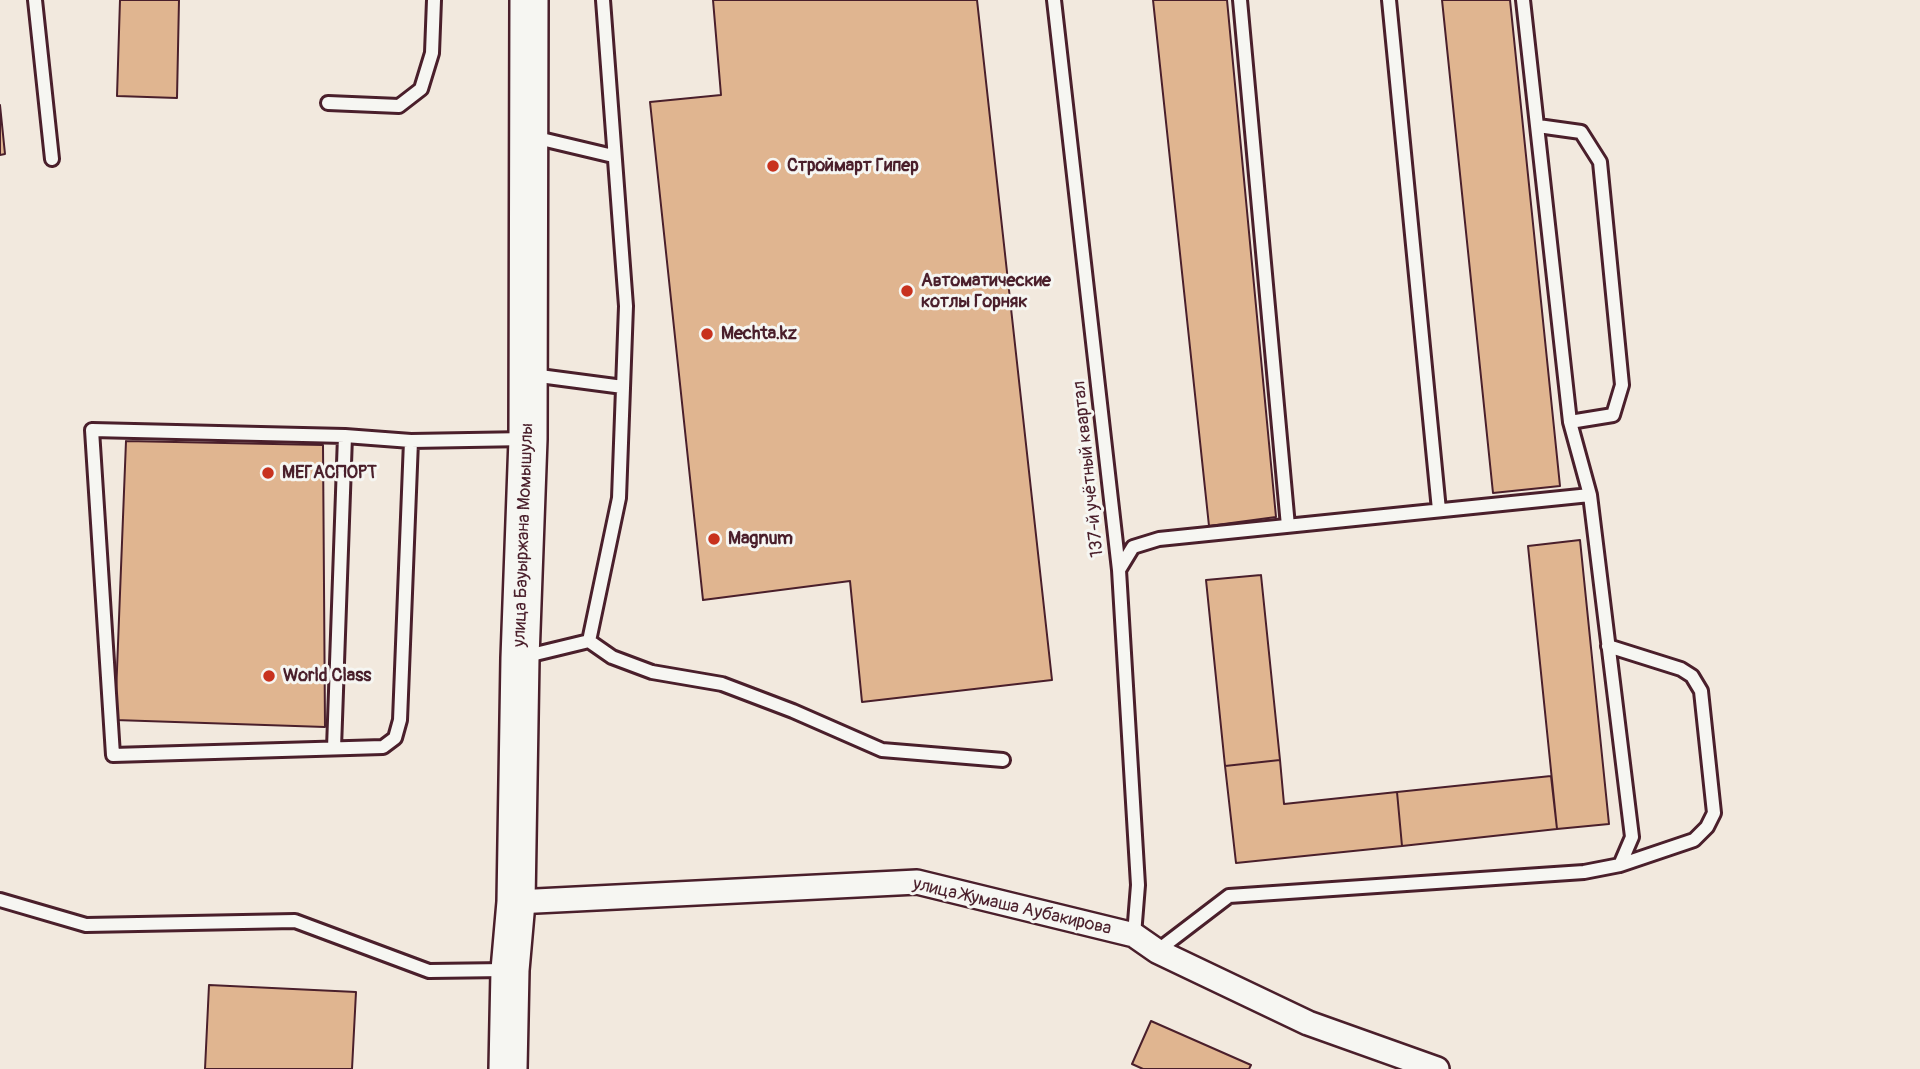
<!DOCTYPE html>
<html>
<head>
<meta charset="utf-8">
<style>
	body { margin:0 }
	canvas { display:block; background:#f2e9de }
</style>
</head>
<body>
<canvas width="1920" height="1069"></canvas>
<script>
const context = document.querySelector('canvas').getContext('2d');
context.lineJoin = 'round';
function fillPath(path, color) { context.fillStyle = color; context.fill(path, 'evenodd'); }
const shape = rows => new Path2D(rows.map(r => 'M' + r).join(''));
function stroke(path, color, width, dash) { context.strokeStyle = color; context.lineWidth = width; context.lineCap = dash ? 'butt' : 'round'; context.setLineDash(dash || []); context.stroke(path); }
function write(font, color, halo, rows, align = 'center') {
  context.font = font + ' Pangolin,sans-serif'; context.lineWidth = 6; context.setLineDash([]); context.textBaseline = 'middle'; context.strokeStyle = halo; context.fillStyle = color; for (const [text, x, y, turn = 0] of rows) {
    context.save(); context.translate(x, y); context.rotate((+turn || 0) * Math.PI / 180); context.textAlign = isNaN(turn) ? turn : align; if (halo) context.strokeText(text, 0, 0); context.fillText(text, 0, 0); context.restore();
  }
}
const building = shape([
	[120,0,179,0,177,98,117,96,120,0],
	[713,0,977,0,1052,680,862,702,850,581,703,600,650,102,721,95,713,0],
	[1153,0,1227,0,1276,517,1209,526,1153,0],
	[1442,0,1510,0,1560,486,1493,493,1442,0],
	[0,105,5,154,0,155,0,105],
	[126,441,323,445,325,727,115,720,126,441],
	[1580,540,1609,824,1557,829,1528,546,1580,540],
	[1261,575,1280,760,1225,766,1206,580,1261,575],
	[1280,760,1284,804,1397,792,1402,846,1236,863,1225,766,1280,760],
	[1551,776,1557,829,1402,846,1397,792,1551,776],
	[209,985,356,992,352,1069,205,1069,209,985],
	[1151,1021,1251,1065,1249,1069,1143,1069,1132,1064,1151,1021]
]);
fillPath(building, '#e0b590');
stroke(building, '#4a1f2b', 2);
const lane = shape([
	[35,0,52,159],
	[1054,0,1119,570,1138,885,1134,935],
	[1240,0,1288,526],
	[1389,0,1439,510],
	[328,103,399,106,421,89,432,53,434,0],
	[1538,126,1581,132,1600,162,1622,385,1613,415,1570,422],
	[533,137,613,156],
	[532,375,623,387],
	[411,441,400,720,395,738,383,747,113,755,92,430,345,436,411,441,527,439],
	[1119,570,1133,547,1159,539,1590,495],
	[589,641,612,657,652,672,722,684,793,711,882,750,1003,760],
	[1608,646,1681,669,1692,676,1701,691,1714,813,1707,827,1694,840,1620,865],
	[523,657,589,641,619,498,626,306,603,0],
	[334,748,345,436],
	[0,900,86,925,295,921,429,971,506,970],
	[1157,951,1229,896,1584,872,1620,865,1632,837,1590,495,1570,422,1523,0]
]);
const street = shape([
	[516,902,917,882,1134,935,1157,951,1308,1023,1437,1069]
]);
const primary = shape([
	[508,1069,510,970,516,902,520,658,528,439,529,0]
]);
stroke(lane, '#4a1f2b', 18);
stroke(street, '#4a1f2b', 28);
stroke(primary, '#4a1f2b', 42);
stroke(lane, '#f6f6f2', 12);
stroke(street, '#f6f6f2', 23);
stroke(primary, '#f6f6f2', 37);
for (const [x, y, r, color] of [
	[773,166,7,"#c8321e"],
	[907,291,7,"#c8321e"],
	[707,334,7,"#c8321e"],
	[268,473,7,"#c8321e"],
	[714,539,7,"#c8321e"],
	[269,676,7,"#c8321e"]
]) { const dot = new Path2D(); dot.arc(x, y, r, 0, 2 * Math.PI); context.fillStyle = color; context.fill(dot); stroke(dot, '#f6f6f2', 2.5); }
write('bold 18px', '#4a1f2b', '#f6f6f2', [
	["Строймарт Гипер",787,166],
	["Автоматические",921,281],
	["котлы Горняк",921,302],
	["Mechta.kz",721,334],
	["МЕГАСПОРТ",282,473],
	["Magnum",728,539],
	["World Class",283,676]
], 'left');
write('18px', '#4a1f2b', '#f6f6f2', [
	["137-й учётный квартал",1089,469,-96],
	["улица Бауыржана Момышулы",524,535,-88],
	["улица Жумаша Аубакирова",1012,907,13]
]);
</script>
</body>
</html>
